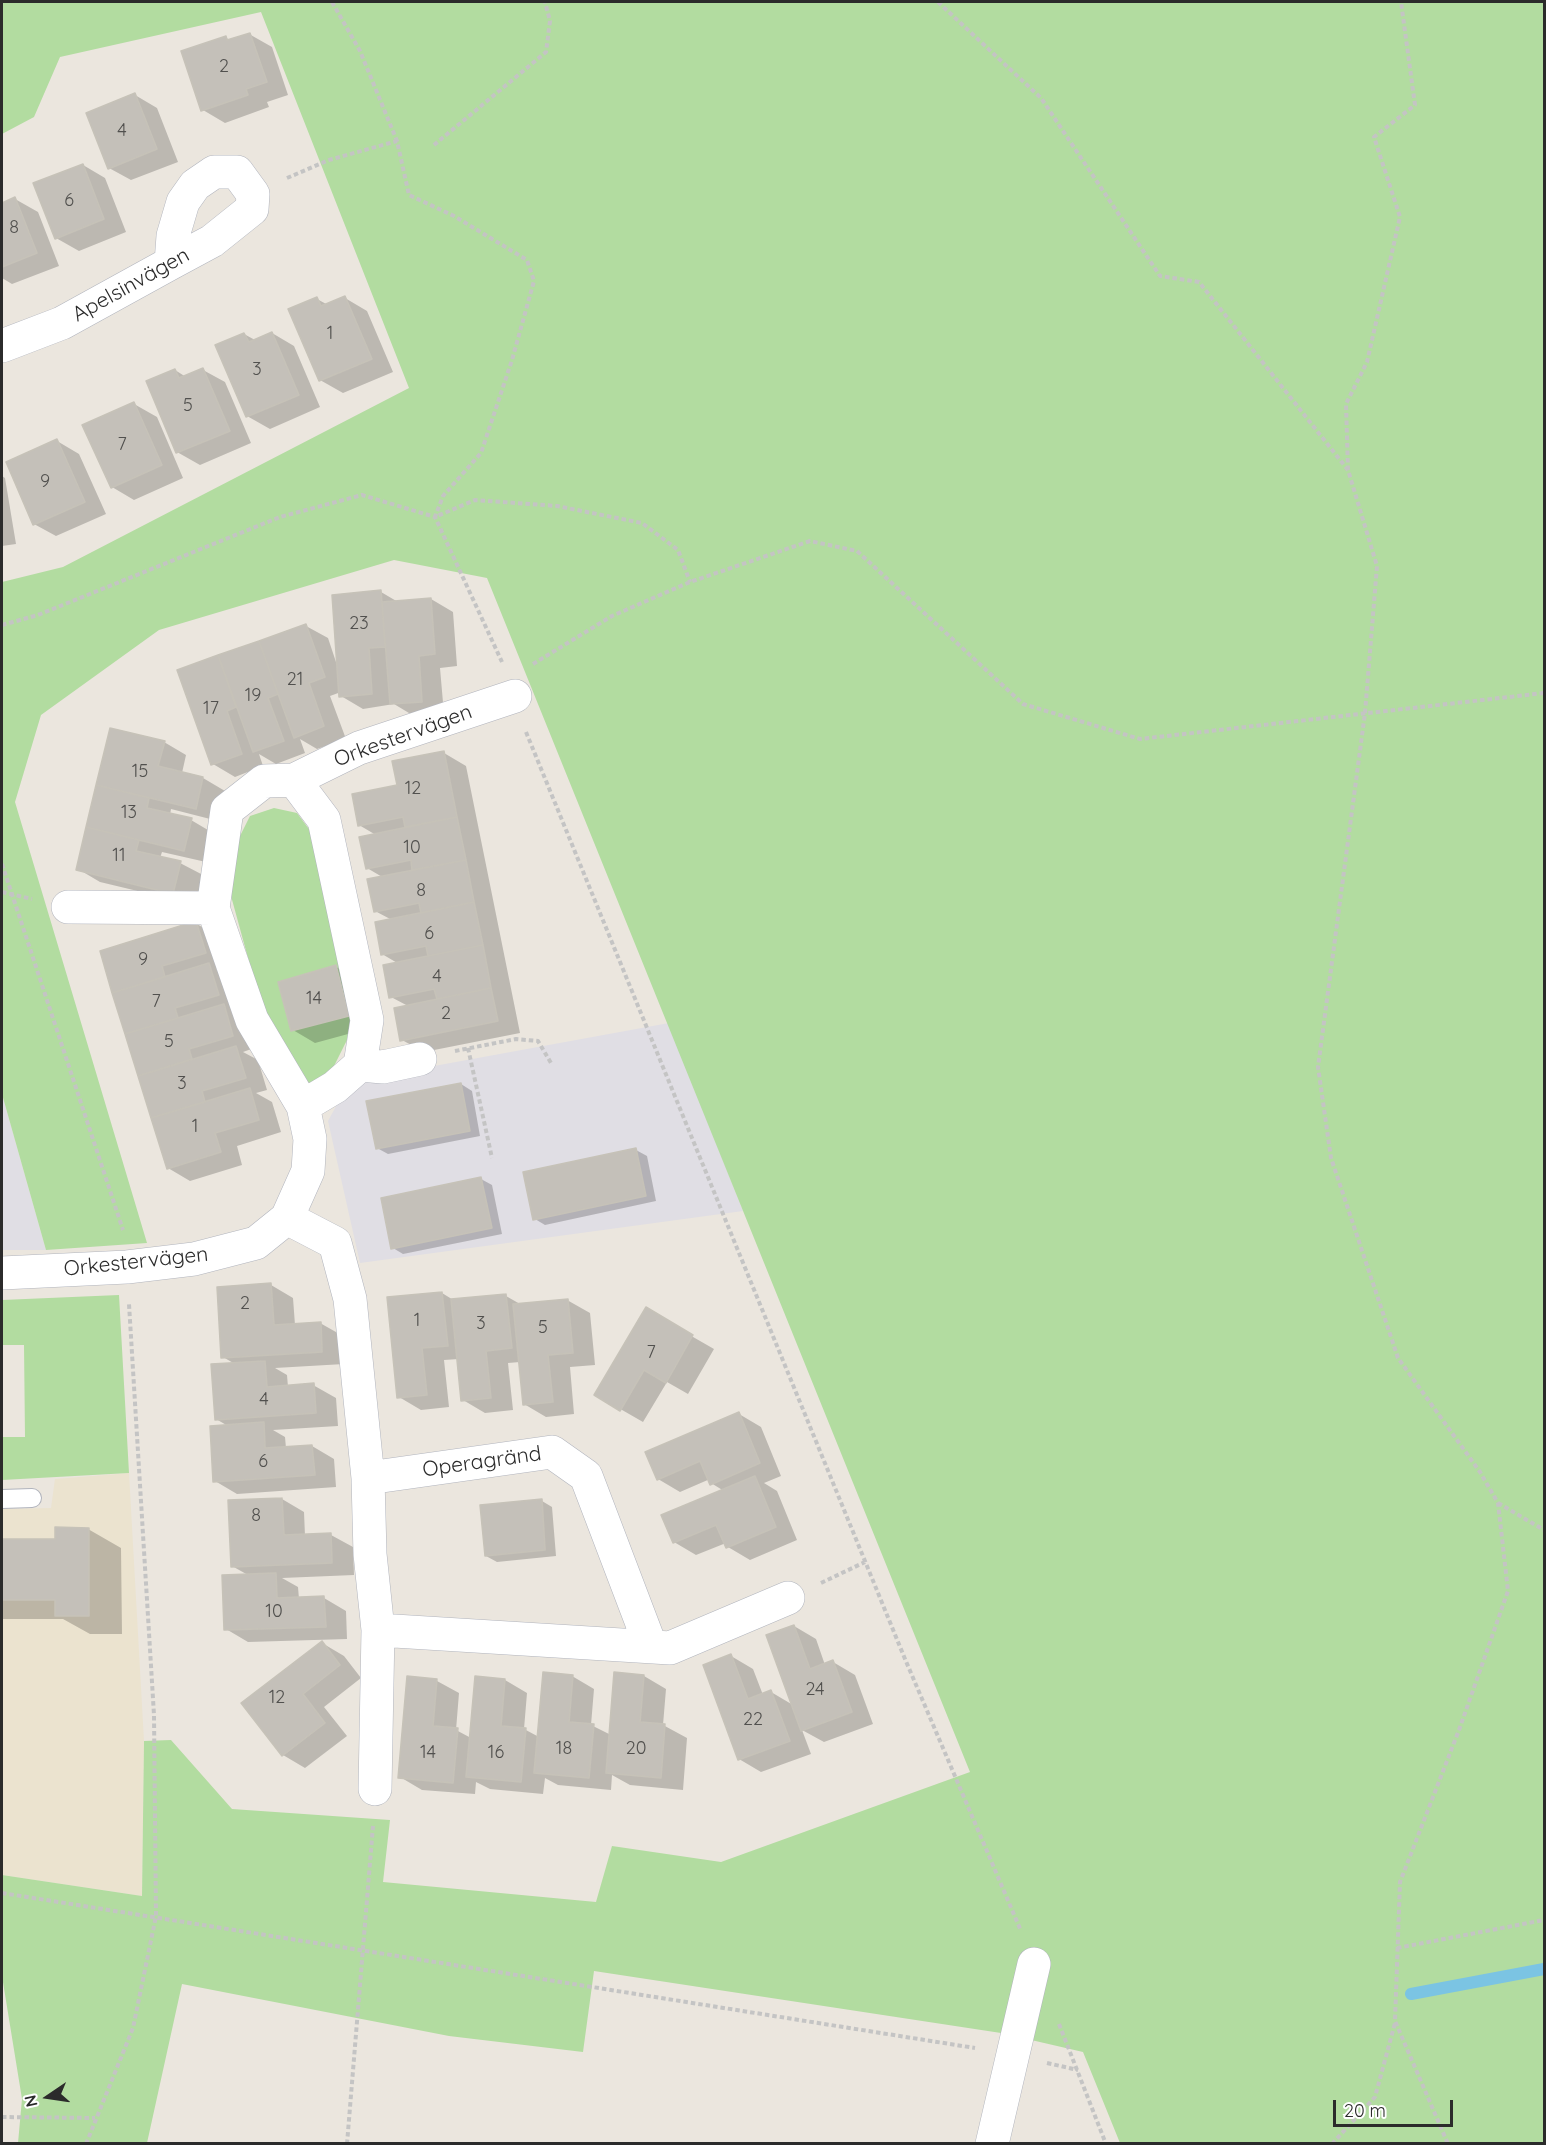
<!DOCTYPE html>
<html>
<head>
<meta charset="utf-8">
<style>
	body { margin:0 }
	#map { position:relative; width:1546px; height:2145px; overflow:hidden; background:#ebe6de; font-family:Quicksand,sans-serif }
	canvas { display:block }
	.frame { position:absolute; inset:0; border:3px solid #2b2b2b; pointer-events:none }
	.north { position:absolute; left:18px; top:2067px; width:60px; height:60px; -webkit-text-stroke:4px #fff; paint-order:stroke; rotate:257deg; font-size:16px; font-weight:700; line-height:24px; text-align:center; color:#2b2b2b }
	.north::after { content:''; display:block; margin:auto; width:21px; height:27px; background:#2b2b2b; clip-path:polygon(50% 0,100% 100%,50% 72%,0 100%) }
	.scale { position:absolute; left:1333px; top:2100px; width:120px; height:27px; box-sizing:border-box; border:3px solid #2b2b2b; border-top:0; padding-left:8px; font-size:18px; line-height:21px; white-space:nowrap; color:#2b2b2b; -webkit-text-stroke:4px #fff; paint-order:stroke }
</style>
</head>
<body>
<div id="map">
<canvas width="1546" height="2145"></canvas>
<div class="frame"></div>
<div class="north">N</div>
<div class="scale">20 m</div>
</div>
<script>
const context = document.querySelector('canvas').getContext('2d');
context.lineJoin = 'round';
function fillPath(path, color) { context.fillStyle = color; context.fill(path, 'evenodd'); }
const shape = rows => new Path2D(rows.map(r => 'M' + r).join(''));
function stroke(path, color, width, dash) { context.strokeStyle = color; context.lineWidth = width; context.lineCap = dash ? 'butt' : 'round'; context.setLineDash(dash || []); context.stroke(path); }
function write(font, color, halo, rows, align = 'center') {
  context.font = font + ' Quicksand,sans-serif'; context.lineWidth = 4.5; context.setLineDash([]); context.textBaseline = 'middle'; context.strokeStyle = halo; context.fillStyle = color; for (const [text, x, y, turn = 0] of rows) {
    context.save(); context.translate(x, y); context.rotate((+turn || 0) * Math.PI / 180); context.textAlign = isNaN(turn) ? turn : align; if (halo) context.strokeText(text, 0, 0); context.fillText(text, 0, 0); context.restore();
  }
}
fillPath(shape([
	[669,1023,743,1211,360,1263,328,1121,341,1097,363,1079],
	[2,1094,46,1250,2,1250]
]), '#e0dee4');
fillPath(shape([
	[129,1473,144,1741,142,1896,2,1875,2,1600,55,1600,55,1616,89,1616,88,1528,55,1527,55,1539,2,1539,2,1509,51,1508,55,1479]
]), '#ebe3cf');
fillPath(shape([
	[2,2,1544,2,1544,2143,1120,2143,1083,2052,1001,2033,594,1971,583,2052,449,2036,182,1984,147,2143,18,2143,22,2099,2,1976,2,1875,142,1896,144,1741,171,1740,232,1809,390,1820,383,1882,596,1902,612,1846,721,1862,970,1772,487,578,394,560,159,630,41,715,15,802,147,1243,46,1250,2,1094,2,582,63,567,409,388,261,12,60,57,34,117,2,134],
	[274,808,297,813,320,844,357,1020,330,1074,302,1091,262,1009,231,896,236,844,250,816],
	[119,1295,129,1473,2,1480,2,1437,25,1437,24,1345,2,1345,2,1300]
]), '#b2dca0');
fillPath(shape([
	[249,34,272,47,288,95,267,102,269,107,225,123,203,110,226,38,231,40],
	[135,95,157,108,178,162,131,180,109,168],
	[83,165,105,178,126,232,79,251,56,238],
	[15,199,38,212,59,266,12,284,2,278,2,204],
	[345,298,367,311,393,372,343,393,320,380,317,299,328,305],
	[272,333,294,346,320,407,270,429,247,416,244,334,255,340],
	[175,370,186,377,203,370,225,382,251,443,200,465,177,452],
	[134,404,157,417,183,478,134,500,112,487],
	[57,441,79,454,106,514,56,536,34,524],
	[2,476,5,478,16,544,2,546],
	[381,592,398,602,431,599,453,612,457,666,440,668,444,714,414,716,394,704,363,709,341,696,341,692,330,696,346,739,317,749,300,739,305,753,276,764,259,754,263,766,235,777,213,764,179,671,306,626,328,638,337,665],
	[111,730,164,742,186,755,182,773,203,778,225,791,218,821,171,809,170,815,191,820,213,833,206,862,162,852,160,858,180,863,203,875,196,905,100,882,78,869],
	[444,753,466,766,520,1033,424,1052,402,1040,408,1006,391,997,399,964,382,954,392,920,375,911,384,878,367,868,376,835,359,825,398,786],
	[195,923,218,936,227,965,216,969,231,978,240,1007,231,1010,246,1019,254,1048,243,1052,258,1060,267,1090,256,1093,272,1102,281,1132,237,1146,242,1165,190,1181,168,1168,102,952],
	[336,967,358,979,370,1028,315,1043,293,1030],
	[461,1084,472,1091,480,1136,388,1154,377,1148],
	[636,1150,647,1156,656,1201,545,1225,535,1219],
	[481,1179,492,1185,502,1234,403,1254,393,1248],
	[271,1285,293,1298,295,1325,320,1323,343,1336,344,1364,275,1368,287,1375,288,1387,313,1385,336,1398,338,1426,273,1430,285,1437,286,1448,312,1446,334,1459,336,1487,237,1494,215,1481,228,1426,216,1419,235,1364,223,1357],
	[442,1293,455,1301,506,1296,520,1304,567,1300,590,1313,595,1365,570,1367,574,1414,546,1417,524,1404,520,1362,508,1363,513,1410,485,1413,463,1400,459,1359,444,1360,449,1407,421,1410,399,1397],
	[646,1310,714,1349,688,1394,667,1382,643,1422,596,1395],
	[739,1414,761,1427,781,1476,764,1483,777,1491,797,1540,750,1560,728,1547,726,1543,696,1555,674,1542,724,1491,711,1483,710,1479,680,1492,658,1479],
	[282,1499,304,1512,305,1536,331,1535,353,1547,354,1575,282,1578,298,1587,299,1599,324,1598,346,1611,347,1639,248,1642,226,1629,248,1575,232,1566],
	[542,1501,552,1507,556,1556,497,1562,486,1556],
	[88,1529,121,1548,122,1634,90,1634,63,1619,2,1619,2,1540,57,1540],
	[794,1626,816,1639,825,1665,833,1662,855,1675,873,1724,824,1742,802,1730,811,1754,761,1772,739,1759,731,1656,753,1669,763,1695,771,1692,793,1705],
	[322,1643,344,1656,361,1678,324,1707,347,1736,305,1768,283,1755,243,1703],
	[616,1674,644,1676,666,1689,663,1725,687,1738,683,1790,630,1785,612,1775,611,1790,558,1785,545,1778,543,1794,490,1789,476,1782,475,1794,422,1790,400,1777,409,1678,437,1681,459,1693,456,1730,471,1738,477,1677,505,1680,527,1693,524,1729,539,1737,572,1676,594,1689,591,1725,611,1735]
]), '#0003');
stroke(shape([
	[1411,1994,1544,1969]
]), '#7bc4e3', 12);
const building = shape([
	[250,33,267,82,246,89,248,95,201,111,181,51,226,36,227,40,250,33],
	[135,93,157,149,108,169,86,113,135,93],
	[83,164,104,219,55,239,33,183,83,164],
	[15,197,37,253,2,267,2,203,15,197],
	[345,296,372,359,319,381,288,309,317,297,321,306,345,296],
	[272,332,299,395,246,417,215,345,244,333,249,342,272,332],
	[203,368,230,431,176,453,146,381,175,369,179,378,203,368],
	[134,402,162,465,111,488,82,425,134,402],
	[57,439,85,502,33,525,6,462,57,439],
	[381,590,385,647,369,648,372,694,339,697,332,595,381,590],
	[431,598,435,654,419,656,422,702,390,704,382,602,431,598],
	[306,624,325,677,309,683,324,726,294,738,259,641,306,624],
	[259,641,278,694,268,698,284,741,253,752,218,655,259,641],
	[218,655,236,707,227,711,242,754,211,765,177,670,218,655],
	[110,728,165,741,158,766,203,777,196,809,96,785,110,728],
	[444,751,457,817,405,827,403,817,358,826,352,794,397,785,392,761,444,751],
	[96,785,149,798,147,808,192,818,184,851,86,827,96,785],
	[457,817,466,860,412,870,411,860,366,869,359,837,457,817],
	[86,827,139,840,136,851,181,861,173,894,76,870,86,827],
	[466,860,474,902,421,913,419,903,374,912,367,879,466,860],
	[474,902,483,945,428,956,426,946,381,955,375,922,474,902],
	[196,921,206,953,162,966,165,977,112,993,100,951,196,921],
	[483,945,491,988,437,999,434,989,389,998,383,965,483,945],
	[209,963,219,995,175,1008,178,1018,125,1034,112,993,209,963],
	[336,965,349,1016,291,1031,278,982,336,965],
	[491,988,498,1021,400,1041,394,1008,491,988],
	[224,1004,233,1036,189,1049,192,1059,138,1076,125,1034,224,1004],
	[236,1046,246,1078,202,1091,205,1102,151,1118,138,1076,236,1046],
	[461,1083,470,1131,376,1149,366,1101,461,1083],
	[250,1088,259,1120,215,1133,221,1152,167,1169,151,1118,250,1088],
	[636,1148,646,1196,533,1220,523,1172,636,1148],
	[481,1177,492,1228,391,1249,381,1198,481,1177],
	[271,1283,274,1325,321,1322,322,1352,221,1358,217,1287,271,1283],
	[442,1292,448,1346,422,1348,427,1395,397,1398,387,1297,442,1292],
	[506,1294,512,1348,486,1351,491,1398,461,1401,451,1299,506,1294],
	[568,1299,573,1353,548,1355,553,1402,523,1405,513,1304,568,1299],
	[646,1307,693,1335,666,1383,644,1370,620,1411,594,1395,646,1307],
	[265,1361,267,1387,314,1383,316,1413,215,1420,211,1364,265,1361],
	[739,1412,760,1463,710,1485,700,1461,657,1480,645,1452,739,1412],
	[264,1422,265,1448,312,1445,315,1475,213,1482,210,1426,264,1422],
	[755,1476,776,1527,726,1548,716,1525,673,1543,661,1515,755,1476],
	[282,1498,284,1535,331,1533,332,1563,231,1567,228,1500,282,1498],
	[542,1499,545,1550,485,1556,480,1505,542,1499],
	[55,1527,89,1528,89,1616,55,1616,55,1600,2,1600,2,1539,55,1539,55,1527],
	[276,1573,277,1598,324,1596,326,1627,224,1630,222,1575,276,1573],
	[794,1625,810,1669,833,1660,852,1712,801,1731,766,1635,794,1625],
	[322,1641,340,1665,303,1694,325,1723,282,1756,241,1703,322,1641],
	[731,1654,748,1699,771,1690,790,1741,738,1760,703,1665,731,1654],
	[543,1672,573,1675,569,1722,594,1724,589,1778,534,1773,543,1672],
	[614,1672,644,1675,640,1722,665,1724,661,1778,606,1773,614,1672],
	[407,1676,437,1679,433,1726,458,1728,453,1783,398,1778,407,1676],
	[475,1676,505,1679,501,1726,526,1728,521,1782,466,1777,475,1676]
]);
fillPath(building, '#c4c0b9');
stroke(building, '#c6c2b8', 1.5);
const lane = shape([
	[2,1499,32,1498]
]);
const street = shape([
	[2,346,62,323,171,263,212,241,252,209,253,194,237,172,214,172,195,185,183,202,173,236,171,263],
	[294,780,359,748,515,696],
	[68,907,213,908],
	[303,1106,335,1087,360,1065,383,1067,420,1059],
	[287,1218,335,1243,350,1299,368,1478,370,1554,378,1630,375,1789],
	[2,1273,127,1267,194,1259,256,1243,287,1218,308,1171,310,1139,303,1106,252,1020,213,908,227,810,264,781,294,780,324,820,367,1020,360,1065],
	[368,1478,552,1452,586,1476,651,1647],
	[378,1630,670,1648,788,1598],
	[992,2144,1034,1964]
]);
stroke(lane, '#b1b4bd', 20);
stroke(street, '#b1b4bd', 34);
stroke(shape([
	[332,2,360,51,397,141,409,195,454,216,527,260,534,281,512,360,481,453,443,496,435,517,475,500,557,506,642,523,678,550,690,582],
	[938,2,1041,98,1160,276,1199,282,1348,470,1377,566,1365,713,1318,1067,1331,1158,1398,1358,1480,1472,1498,1503,1508,1591,1459,1730,1400,1882,1395,2021,1448,2144],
	[434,145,546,52,550,21,545,2],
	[287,178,329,160,397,141],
	[1348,470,1346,404,1367,362,1400,217,1374,137,1415,105,1401,2],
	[2,625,38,615,280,517,362,495,435,517,502,662],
	[533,664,612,616,690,582,810,541,857,551,1023,704,1140,739,1544,693],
	[526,732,905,1659,1021,1931],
	[2,864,123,1230],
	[2,892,32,899],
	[468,1048,492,1158],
	[455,1051,516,1039,538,1041,551,1063],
	[1498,1503,1544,1530],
	[821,1583,865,1562],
	[2,1893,975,2048],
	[1397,1948,1544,1920],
	[1059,2024,1106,2144],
	[1047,2063,1078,2070],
	[2,2117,95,2118],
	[86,2144,133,2028,156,1916,154,1715,129,1304],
	[347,2144,373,1826],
	[1332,2144,1375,2097,1395,2023]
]), '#c4c4c4', 4, [4.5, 3]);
stroke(lane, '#fff', 18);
stroke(street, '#fff', 33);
write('18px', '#51504e', null, [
	["2",224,67],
	["4",122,131],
	["6",69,201],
	["8",14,228],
	["1",330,334],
	["3",257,370],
	["5",188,406],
	["7",122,445],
	["9",45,482],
	["23",359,624],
	["21",295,680],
	["19",253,696],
	["17",211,709],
	["15",140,772],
	["12",413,789],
	["13",129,813],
	["10",412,848],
	["11",119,856],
	["8",421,891],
	["6",429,934],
	["9",143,960],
	["4",437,977],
	["14",314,999],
	["7",156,1002],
	["2",446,1014],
	["5",169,1042],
	["3",182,1084],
	["1",195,1127],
	["2",245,1304],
	["1",417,1321],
	["3",481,1324],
	["5",543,1328],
	["7",651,1353],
	["4",264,1400],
	["6",263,1462],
	["8",256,1516],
	["10",274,1612],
	["24",815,1690],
	["12",277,1698],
	["22",753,1720],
	["18",564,1749],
	["20",636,1749],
	["14",428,1753],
	["16",496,1753]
]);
write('21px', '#2b2b2b', '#fff', [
	["Apelsinvägen",131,285,-29],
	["Orkestervägen",403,736,-20],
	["Orkestervägen",136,1262,-6],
	["Operagränd",482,1462,-8]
]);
</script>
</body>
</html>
